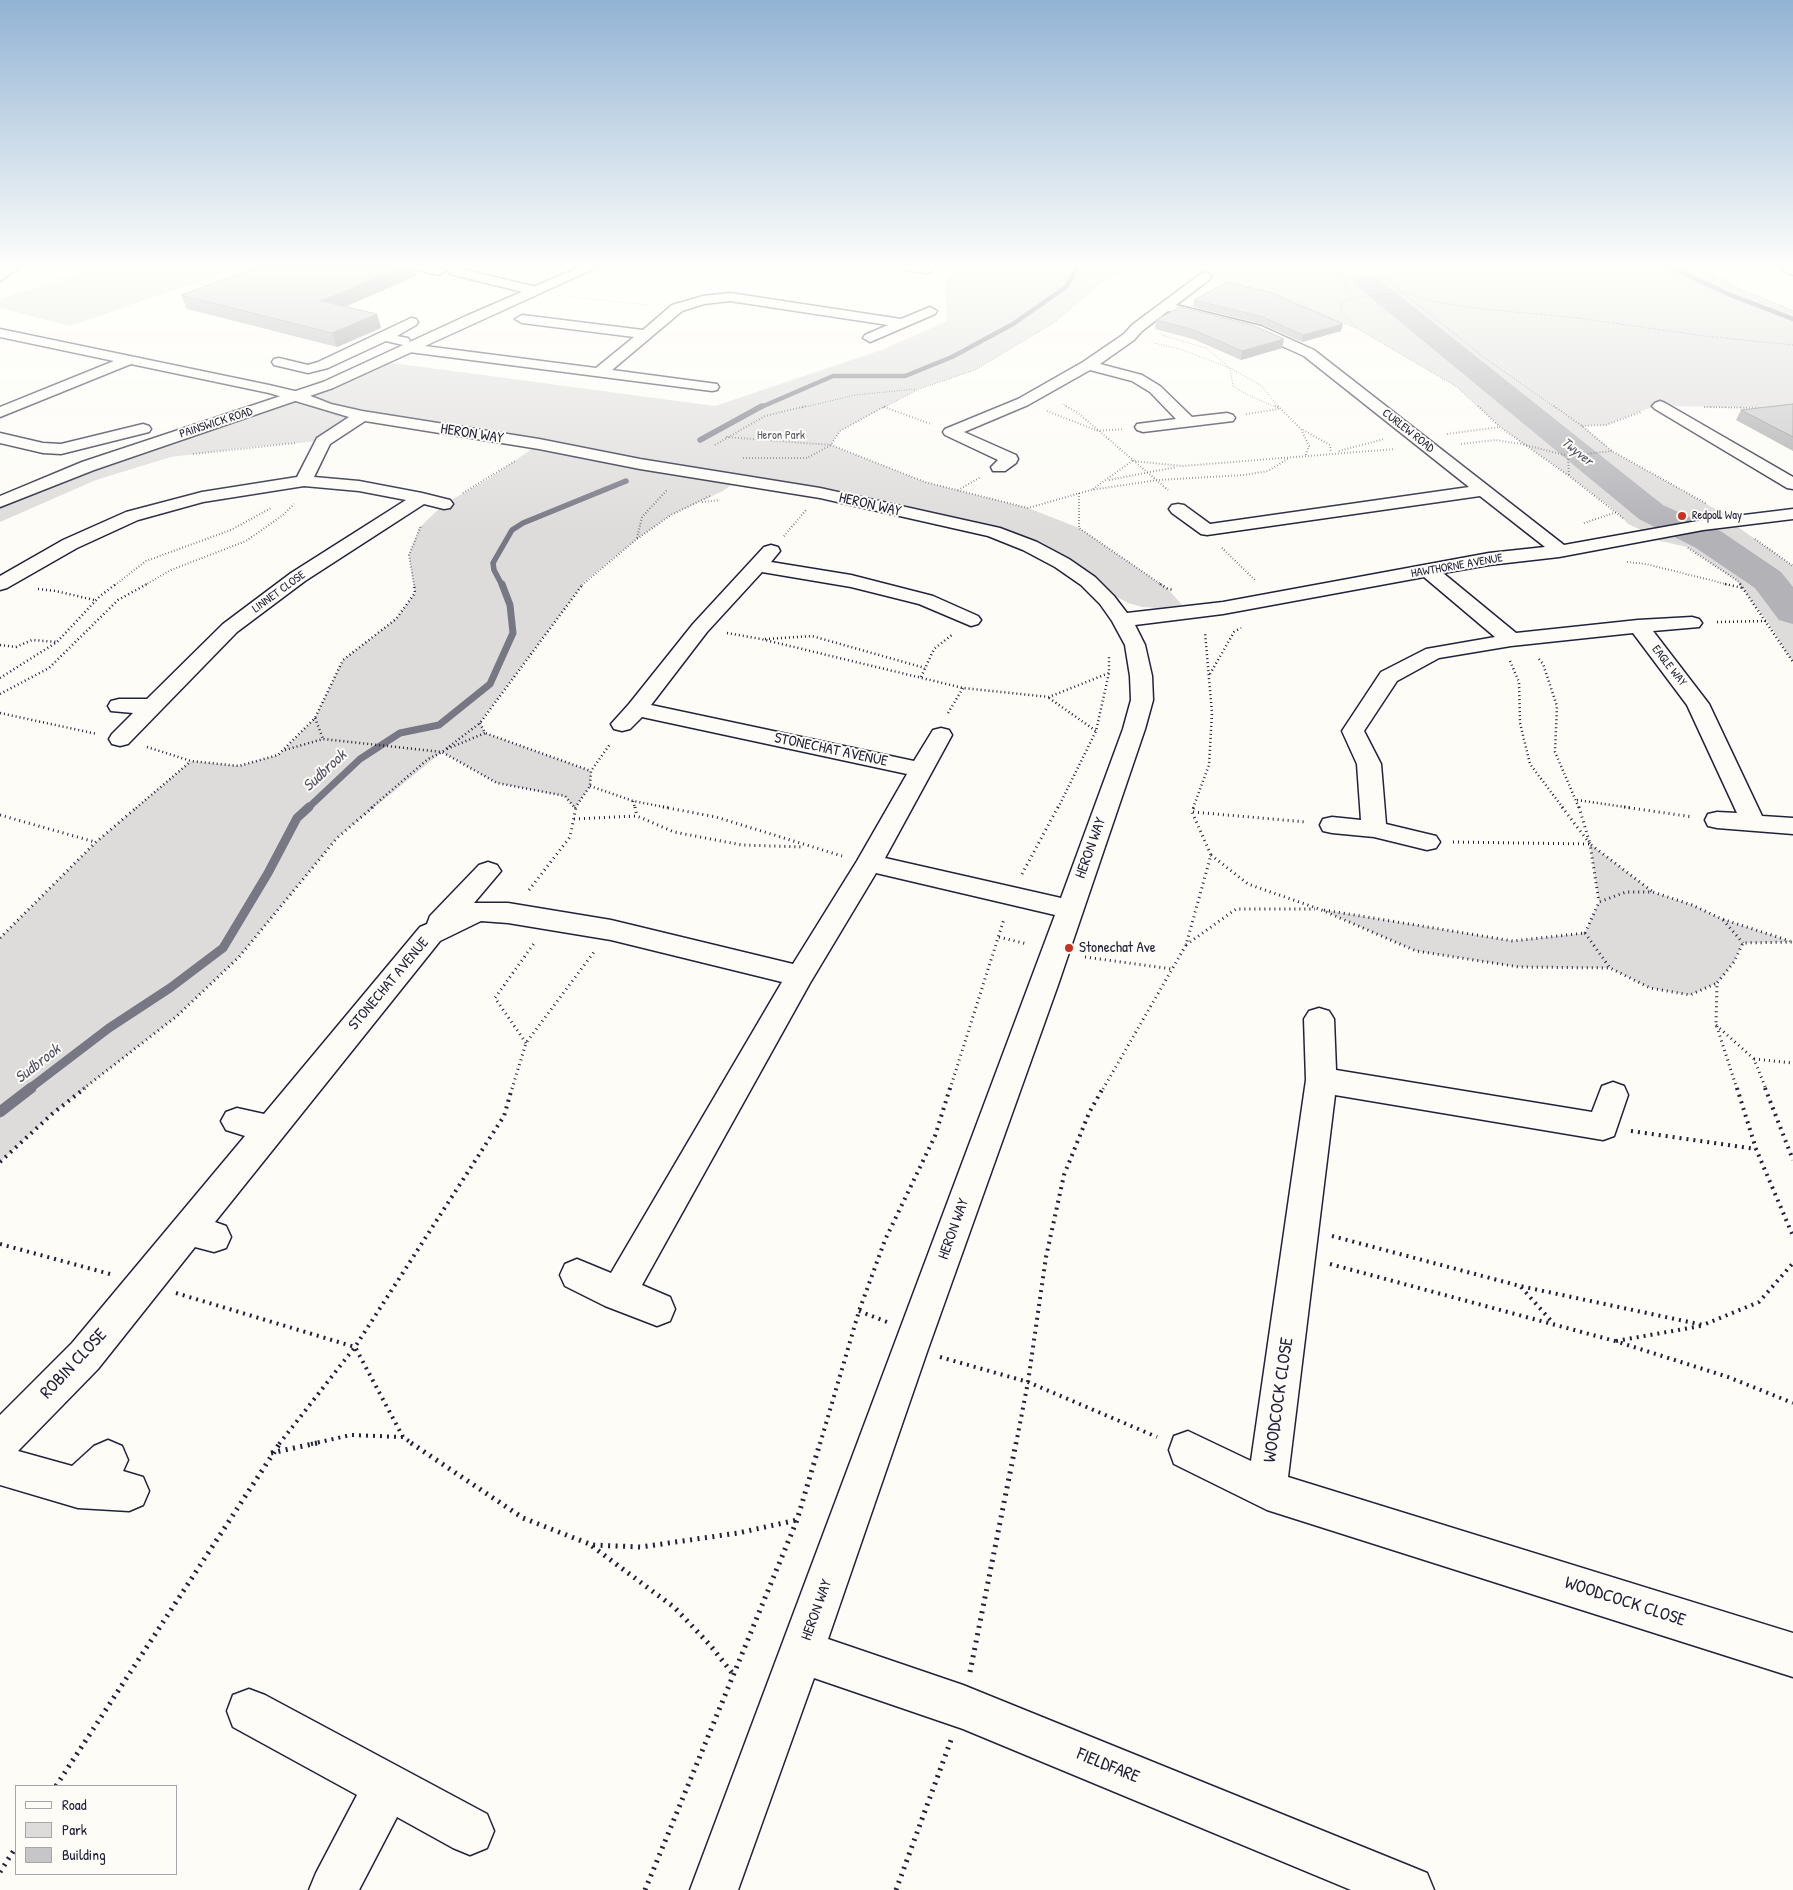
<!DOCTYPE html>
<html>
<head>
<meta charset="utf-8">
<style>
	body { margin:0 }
	#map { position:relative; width:1793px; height:1890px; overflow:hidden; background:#fdfcf7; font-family:"Patrick Hand",sans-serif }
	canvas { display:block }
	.legend { position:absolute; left:15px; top:1785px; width:162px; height:90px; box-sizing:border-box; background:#fdfcf7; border:1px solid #a5a5ac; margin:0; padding:6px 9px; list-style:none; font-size:15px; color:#22223b }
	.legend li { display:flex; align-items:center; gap:10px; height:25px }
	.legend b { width:25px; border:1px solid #a5a5ac }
</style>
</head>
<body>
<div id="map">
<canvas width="1793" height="1890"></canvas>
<ul class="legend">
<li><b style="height:6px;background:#fdfcf7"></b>Road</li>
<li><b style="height:14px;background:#dddcdb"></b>Park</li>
<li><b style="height:14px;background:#c6c6c8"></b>Building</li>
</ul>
</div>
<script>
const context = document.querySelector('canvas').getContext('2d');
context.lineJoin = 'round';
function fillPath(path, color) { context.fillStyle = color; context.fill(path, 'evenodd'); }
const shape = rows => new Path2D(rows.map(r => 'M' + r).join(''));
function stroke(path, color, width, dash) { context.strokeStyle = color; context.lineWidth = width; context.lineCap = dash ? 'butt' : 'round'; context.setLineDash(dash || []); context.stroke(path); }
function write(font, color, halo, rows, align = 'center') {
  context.font = font + ' "Patrick Hand",sans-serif'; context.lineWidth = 4; context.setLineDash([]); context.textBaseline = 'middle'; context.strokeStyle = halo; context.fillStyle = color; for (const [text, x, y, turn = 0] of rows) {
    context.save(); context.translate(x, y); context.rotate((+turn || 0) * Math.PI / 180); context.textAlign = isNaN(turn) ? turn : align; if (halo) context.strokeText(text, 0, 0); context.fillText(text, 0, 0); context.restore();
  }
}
fillPath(shape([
	[102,266,243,266,70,326,0,308,0,299],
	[956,266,1139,266,1106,278,1055,322,975,370,919,389,840,431,831,445,925,482,1028,508,1079,528,1168,589,1182,605,1158,608,1142,607,1128,603,1117,597,1099,579,1071,559,1038,541,1000,527,737,481,723,491,671,515,637,539,585,581,480,722,485,733,591,771,590,786,575,808,564,796,497,783,442,752,337,838,239,957,177,1016,52,1114,0,1162,0,938,96,842,191,761,239,766,278,755,284,750,315,718,343,660,396,619,415,593,409,555,419,528,444,504,487,480,536,446,362,416,323,441,249,447,171,457,96,480,0,522,0,502,261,408,378,361,715,406,884,349,947,321,945,282],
	[1177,266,1700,266,1743,290,1793,310,1793,408,1660,406,1650,408,1606,425,1583,426,1612,451,1719,511,1746,519,1731,522,1793,566,1793,662,1767,621,1737,581,1687,547,1639,536,1648,533,1628,524,1617,512,1569,476,1500,427,1457,387,1358,329,1287,299],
	[1590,844,1653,892,1692,905,1722,919,1793,942,1743,943,1734,962,1717,983,1690,995,1650,988,1610,968,1519,967,1416,951,1319,909,1513,941,1585,933,1599,902]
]), '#dddcdb');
stroke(shape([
	[1667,266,1733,296,1793,319],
	[759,408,833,376,905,376,952,357,1013,324,1066,287,1078,266]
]), '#787885', 4.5);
stroke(shape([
	[700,440,762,406],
	[502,585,494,570,493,563,512,530,523,523,626,481]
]), '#787885', 5.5);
stroke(shape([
	[308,808,360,759,400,733,439,725,490,684,513,633,510,605,502,584]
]), '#787885', 7);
stroke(shape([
	[29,1089,109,1028,170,988,223,948,268,873,297,818,309,807]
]), '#787885', 9);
stroke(shape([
	[0,1112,31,1088]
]), '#787885', 11);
fillPath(shape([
	[1367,275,1376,277,1663,505,1722,532,1781,572,1793,587,1793,624,1779,620,1755,588,1696,548,1639,519,1358,287,1355,282,1358,277,1367,275]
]), '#b2b2b7');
const minor = shape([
	[7,266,22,266,0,281,0,271,7,266],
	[411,266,435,266,443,268,445,271,439,275,413,269,411,266],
	[899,266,935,266,931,272,927,273,905,270,899,266],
	[1778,266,1793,266,1793,275,1789,274,1778,266],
	[454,267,540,288,541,291,535,295,450,274,448,271,450,268,454,267],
	[1206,272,1212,276,1210,279,1176,305,1261,326,1314,350,1564,545,1703,520,1793,509,1793,519,1703,530,1559,557,1489,565,1443,573,1516,633,1638,620,1692,617,1699,619,1702,623,1699,627,1653,631,1709,704,1762,816,1793,818,1793,834,1717,828,1708,826,1705,820,1708,814,1717,812,1737,813,1687,705,1633,633,1511,646,1439,658,1397,681,1364,731,1381,764,1386,824,1436,836,1440,842,1436,848,1427,850,1374,837,1332,833,1323,831,1320,825,1323,819,1332,817,1361,820,1357,764,1342,731,1381,672,1426,649,1495,637,1424,577,1223,614,1135,625,1145,645,1152,676,1153,700,1145,729,1058,985,928,1349,828,1639,963,1685,1410,1866,1427,1873,1434,1890,1351,1890,963,1729,814,1678,738,1890,690,1890,1055,915,876,873,810,983,642,1285,670,1297,675,1309,670,1321,657,1326,605,1306,565,1286,560,1275,565,1264,577,1259,611,1273,782,982,611,940,508,923,481,921,440,941,215,1222,226,1226,231,1237,226,1248,214,1252,195,1247,98,1369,18,1451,72,1466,94,1446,108,1440,122,1446,128,1460,123,1471,143,1477,149,1491,143,1505,129,1511,78,1508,0,1485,0,1415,72,1343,245,1136,226,1130,221,1121,226,1112,237,1108,264,1114,420,927,427,924,430,916,479,865,488,862,497,865,501,871,474,903,508,903,611,920,793,964,857,861,907,774,642,717,630,729,622,731,614,729,611,724,629,704,693,624,764,547,771,545,778,547,780,551,771,562,851,575,933,596,978,616,981,620,978,624,971,626,919,604,851,587,762,572,707,632,651,705,914,761,933,730,941,728,949,730,952,735,885,858,1061,898,1123,729,1131,700,1130,676,1125,645,1112,621,1100,604,1081,585,1055,567,1023,550,988,536,820,498,640,469,539,449,365,421,330,444,314,477,359,481,422,493,450,500,453,504,450,508,444,509,424,504,305,581,237,632,128,744,120,746,112,744,109,739,112,734,133,713,111,711,108,706,111,701,119,699,147,699,223,624,291,573,406,500,359,491,304,486,203,502,138,520,77,548,7,588,0,590,0,576,63,540,126,512,202,492,297,477,317,438,349,417,269,393,131,364,0,417,0,407,114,361,0,337,0,329,269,385,303,393,331,404,362,411,539,439,640,459,820,488,1000,528,1037,542,1069,559,1095,577,1114,596,1127,613,1223,602,1489,553,1545,547,1480,496,1207,535,1201,534,1172,513,1169,509,1172,505,1178,504,1184,505,1210,524,1469,487,1304,356,1251,332,1168,311,1142,331,1134,340,1100,364,1142,375,1160,386,1192,417,1227,413,1233,415,1235,418,1233,421,1143,432,1137,430,1135,427,1137,424,1176,419,1150,392,1132,381,1090,370,1028,405,964,432,1016,455,1018,459,1016,463,1005,471,993,471,991,467,998,460,945,435,943,432,945,429,1018,399,1083,362,1124,334,1132,325,1202,273,1206,272],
	[730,293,901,319,930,307,937,311,935,314,870,342,863,338,865,335,888,325,730,301,704,304,682,311,612,370,717,384,719,387,717,390,712,391,409,352,402,348,409,344,596,368,634,337,522,323,515,319,522,315,643,330,672,305,703,296,730,293],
	[411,318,416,319,418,322,416,325,397,336,408,338,410,341,408,344,403,345,386,341,328,368,308,373,274,365,272,362,274,359,279,358,308,365,318,362,411,318],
	[1660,401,1665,403,1793,477,1793,489,1787,488,1655,409,1652,406,1655,403,1660,401],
	[143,424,149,426,151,429,149,432,61,454,43,453,0,443,0,433,43,443,61,444,143,424],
	[1319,1008,1329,1011,1334,1019,1336,1070,1592,1112,1602,1086,1613,1082,1624,1086,1628,1095,1614,1136,1603,1140,1335,1095,1288,1477,1793,1633,1793,1677,1267,1510,1174,1464,1169,1450,1174,1436,1188,1431,1251,1461,1306,1080,1304,1019,1309,1011,1319,1008],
	[249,1689,265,1695,487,1814,494,1831,487,1848,470,1855,453,1848,397,1817,359,1890,309,1890,316,1873,357,1795,233,1727,227,1711,233,1695,249,1689]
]);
const major = shape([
	[582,266,600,266,333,388,94,470,0,507,0,496,82,462,323,382,466,316,582,266]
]);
stroke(minor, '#22223b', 3);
stroke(major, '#22223b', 3);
stroke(shape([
	[1325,266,1342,274,1352,298],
	[1378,266,1402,292,1482,356,1556,408],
	[1687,266,1793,311],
	[949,271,989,274,1001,266],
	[1106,278,1110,266],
	[1224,281,1238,285],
	[1277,296,1358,329,1457,387,1479,408],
	[570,297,649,305],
	[1357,328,1341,310,1342,302,1352,298,1402,292,1431,301,1474,308,1578,318,1704,336,1793,345],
	[1162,335,1206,348,1230,368,1233,386,1246,394,1278,408],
	[1154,343,1180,349,1230,368,1262,386,1279,408],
	[1062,404,1069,408],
	[884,407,886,408],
	[1704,407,1747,408],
	[801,408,855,395,916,389],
	[883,408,919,389,975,370,1055,322,1106,278,1139,266]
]), '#22223b', 1, [0.5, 2]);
stroke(shape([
	[1066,406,1078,413,1168,490],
	[1275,406,1279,408],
	[1278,406,1301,429,1309,446,1305,457],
	[1478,406,1500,427,1569,476,1623,518],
	[1554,406,1582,426,1612,451,1707,504],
	[884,407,931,424],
	[1704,407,1765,408],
	[1047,411,1098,431,1124,429],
	[1246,414,1279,409],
	[1582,426,1606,425,1641,412],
	[1303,430,1330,445,1331,453],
	[1447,434,1500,427],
	[726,437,831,445,925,482,1028,508,1091,490,1158,480,1244,475,1268,471,1289,458],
	[1461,444,1495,440,1522,444,1568,456,1612,451],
	[715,445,765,416,806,406],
	[1339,451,1384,439],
	[193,454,296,443],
	[1568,456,1569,475],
	[743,458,807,458,831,445,840,431,885,406],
	[1109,480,1176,467],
	[1093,489,1132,461,1183,466,1395,449],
	[958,490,981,477],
	[463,493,515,461],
	[1079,493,1079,528,1162,585],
	[702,502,720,500],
	[1584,523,1617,512],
	[784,536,806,510],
	[637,538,642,517,667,490],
	[1755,539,1793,566],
	[1222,548,1255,580],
	[1688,548,1738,581,1741,585],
	[1627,562,1646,564,1730,585],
	[115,585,146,561,231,530,271,508],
	[145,585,171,570,246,541,283,515,294,504],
	[414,585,409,555,421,526],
	[582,585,637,539,671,515,710,496]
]), '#22223b', 2, [0.5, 2.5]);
stroke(shape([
	[1160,584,1168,589,1174,590],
	[1725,584,1743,588],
	[1740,584,1793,662],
	[38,589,56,591,94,600],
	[1717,622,1767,621],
	[727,633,761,639,963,688,1049,697,1109,673],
	[765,639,812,636,925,668],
	[0,645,16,647,32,640,57,642],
	[1539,659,1543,664,1557,706,1555,752,1579,808],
	[1510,661,1519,682,1520,723,1530,764,1563,808],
	[1210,674,1234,632,1241,628],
	[921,677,934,649,953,634],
	[0,678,57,642,100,596,116,584],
	[0,694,49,668,118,600,147,584],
	[1049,698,1096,731],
	[0,713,97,734],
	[948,713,963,688],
	[315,718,323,739],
	[480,723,485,733,591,771],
	[147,747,191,761,239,766,278,755,315,718,343,660,396,619,415,593,414,584],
	[447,749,485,733],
	[285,750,323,739,442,752,497,783,565,796,575,808],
	[590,786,633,801,670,808],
	[1577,800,1632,808],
	[633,801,635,808],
	[136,808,190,762],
	[371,808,428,759,442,752,480,723,583,584],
	[575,808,590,786,591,771,610,744],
	[1058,808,1096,731,1109,673,1109,657],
	[1193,808,1209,765,1212,713,1205,632]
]), '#22223b', 2.5, [1, 3]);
stroke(shape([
	[635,807,637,816],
	[663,807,716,817,842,856],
	[1562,807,1590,844,1599,902],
	[1579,807,1590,844,1653,892],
	[1624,807,1693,817],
	[1193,812,1306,822],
	[0,815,95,842],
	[574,819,637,816,674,832,742,845,804,847],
	[1453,842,1589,844],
	[1211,855,1248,884,1319,909,1416,951,1519,967,1610,968,1650,988,1690,995,1717,983],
	[1022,874,1058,807],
	[529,890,570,837,576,807],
	[1324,910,1513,941,1585,933],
	[1723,920,1743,943],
	[1585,933,1599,902,1626,892,1653,892,1692,905,1722,919,1790,941],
	[1585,933,1610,968],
	[999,937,1027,944],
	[0,938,96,842,137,807],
	[1186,945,1236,909,1315,909],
	[1085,957,1172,969],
	[1716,1025,1754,1059,1766,1089],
	[526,1043,495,998,535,942],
	[1754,1059,1793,1063],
	[83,1089,177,1016,239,957,337,838,373,807],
	[512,1089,526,1043,594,952],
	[950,1089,1004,919],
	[1103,1089,1186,945,1211,855,1192,812,1194,807],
	[1737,1089,1716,1024,1717,983,1734,962,1743,943,1793,942]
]), '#22223b', 3, [1, 4]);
stroke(shape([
	[1737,1088,1756,1149,1793,1236],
	[1765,1088,1793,1160],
	[1631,1131,1756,1149],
	[0,1162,52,1114,85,1088],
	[1332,1236,1520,1286,1703,1325,1759,1302,1793,1263],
	[0,1244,110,1274],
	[1330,1264,1615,1341,1728,1377,1793,1403],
	[1521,1287,1553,1323],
	[176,1293,355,1347,403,1437,413,1444],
	[859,1311,887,1322],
	[1616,1341,1701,1326],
	[940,1357,1028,1382,1157,1437],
	[279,1444,355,1347,504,1116,512,1088],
	[311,1444,351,1435,403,1437],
	[820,1444,859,1311,885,1240,935,1136,950,1088],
	[1016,1444,1028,1382,1046,1257,1064,1175,1089,1113,1103,1088]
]), '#22223b', 4, [2, 5]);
stroke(shape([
	[411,1443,523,1518,592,1545,641,1547,738,1533,797,1520],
	[271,1453,317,1443],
	[592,1546,675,1608,710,1645,733,1674],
	[970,1672,1016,1443],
	[56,1786,280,1443],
	[0,1872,16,1847],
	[645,1890,797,1520,820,1443],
	[896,1890,951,1740]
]), '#22223b', 5, [2, 5.5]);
fillPath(minor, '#fdfcf7');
fillPath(major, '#fdfcf7');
fillPath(shape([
	[261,266,413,266,416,276,345,307,377,314,381,328,337,347,187,309,181,295],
	[1194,300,1341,331,1302,342,1261,324,1193,307],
	[1156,320,1284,339,1282,348,1241,360,1193,339,1155,329],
	[1793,404,1793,451,1736,420,1741,410]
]), '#aaaaac');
fillPath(shape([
	[405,266,413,266,416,276,325,315,321,301],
	[377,314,381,328,337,347,332,333],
	[1343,324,1341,331,1302,342,1303,335],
	[1284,339,1282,348,1241,360,1242,351]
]), '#8b8b8c');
const building = shape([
	[261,266,405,266,321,301,377,314,332,333,181,295,261,266],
	[1227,282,1272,293,1343,324,1303,335,1263,317,1194,300,1227,282],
	[1180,307,1252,325,1284,339,1242,351,1194,330,1156,320,1180,307],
	[1793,404,1793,437,1741,410,1793,404]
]);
fillPath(building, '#c6c6c8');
stroke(building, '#8b8b8c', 1);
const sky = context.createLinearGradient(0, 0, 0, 531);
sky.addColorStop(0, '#92b3d4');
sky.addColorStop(0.5, '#fefefb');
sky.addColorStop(1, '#fefefb00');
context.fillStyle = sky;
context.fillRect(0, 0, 1793, 531);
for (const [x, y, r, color] of [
	[1682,516,5,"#c8321e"],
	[1069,948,5,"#c8321e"]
]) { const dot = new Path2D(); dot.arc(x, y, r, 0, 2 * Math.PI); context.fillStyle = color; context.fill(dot); stroke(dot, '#fdfcf7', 2); }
write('12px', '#22223b', '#fdfcf7', [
	["PAINSWICK ROAD",216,423,-18],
	["CURLEW ROAD",1408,431,38],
	["HAWTHORNE AVENUE",1457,566,-10],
	["LINNET CLOSE",279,592,-36],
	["EAGLE WAY",1669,666,52]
]);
write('12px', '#5a5a6b', '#fdfcf7', [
	["Heron Park",781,436]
]);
write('12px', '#22223b', '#fdfcf7', [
	["Redpoll Way",1692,516]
], 'left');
write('italic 14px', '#545466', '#fdfcf7', [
	["Twyver",1577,452,39]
]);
write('15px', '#22223b', '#fdfcf7', [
	["HERON WAY",472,434,9],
	["HERON WAY",870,505,13],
	["STONECHAT AVENUE",831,750,12],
	["HERON WAY",1091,848,-70],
	["STONECHAT AVENUE",389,984,-50],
	["HERON WAY",954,1229,-70],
	["HERON WAY",817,1610,-70]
]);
write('15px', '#22223b', '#fdfcf7', [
	["Stonechat Ave",1079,948]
], 'left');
write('italic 16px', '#545466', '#fdfcf7', [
	["Sudbrook",325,771,-43],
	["Sudbrook",38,1064,-38]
]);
write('18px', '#22223b', '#fdfcf7', [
	["ROBIN CLOSE",74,1364,-47],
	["WOODCOCK CLOSE",1279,1400,-82],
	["WOODCOCK CLOSE",1625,1602,18],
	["FIELDFARE",1108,1766,22]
]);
</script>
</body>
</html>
